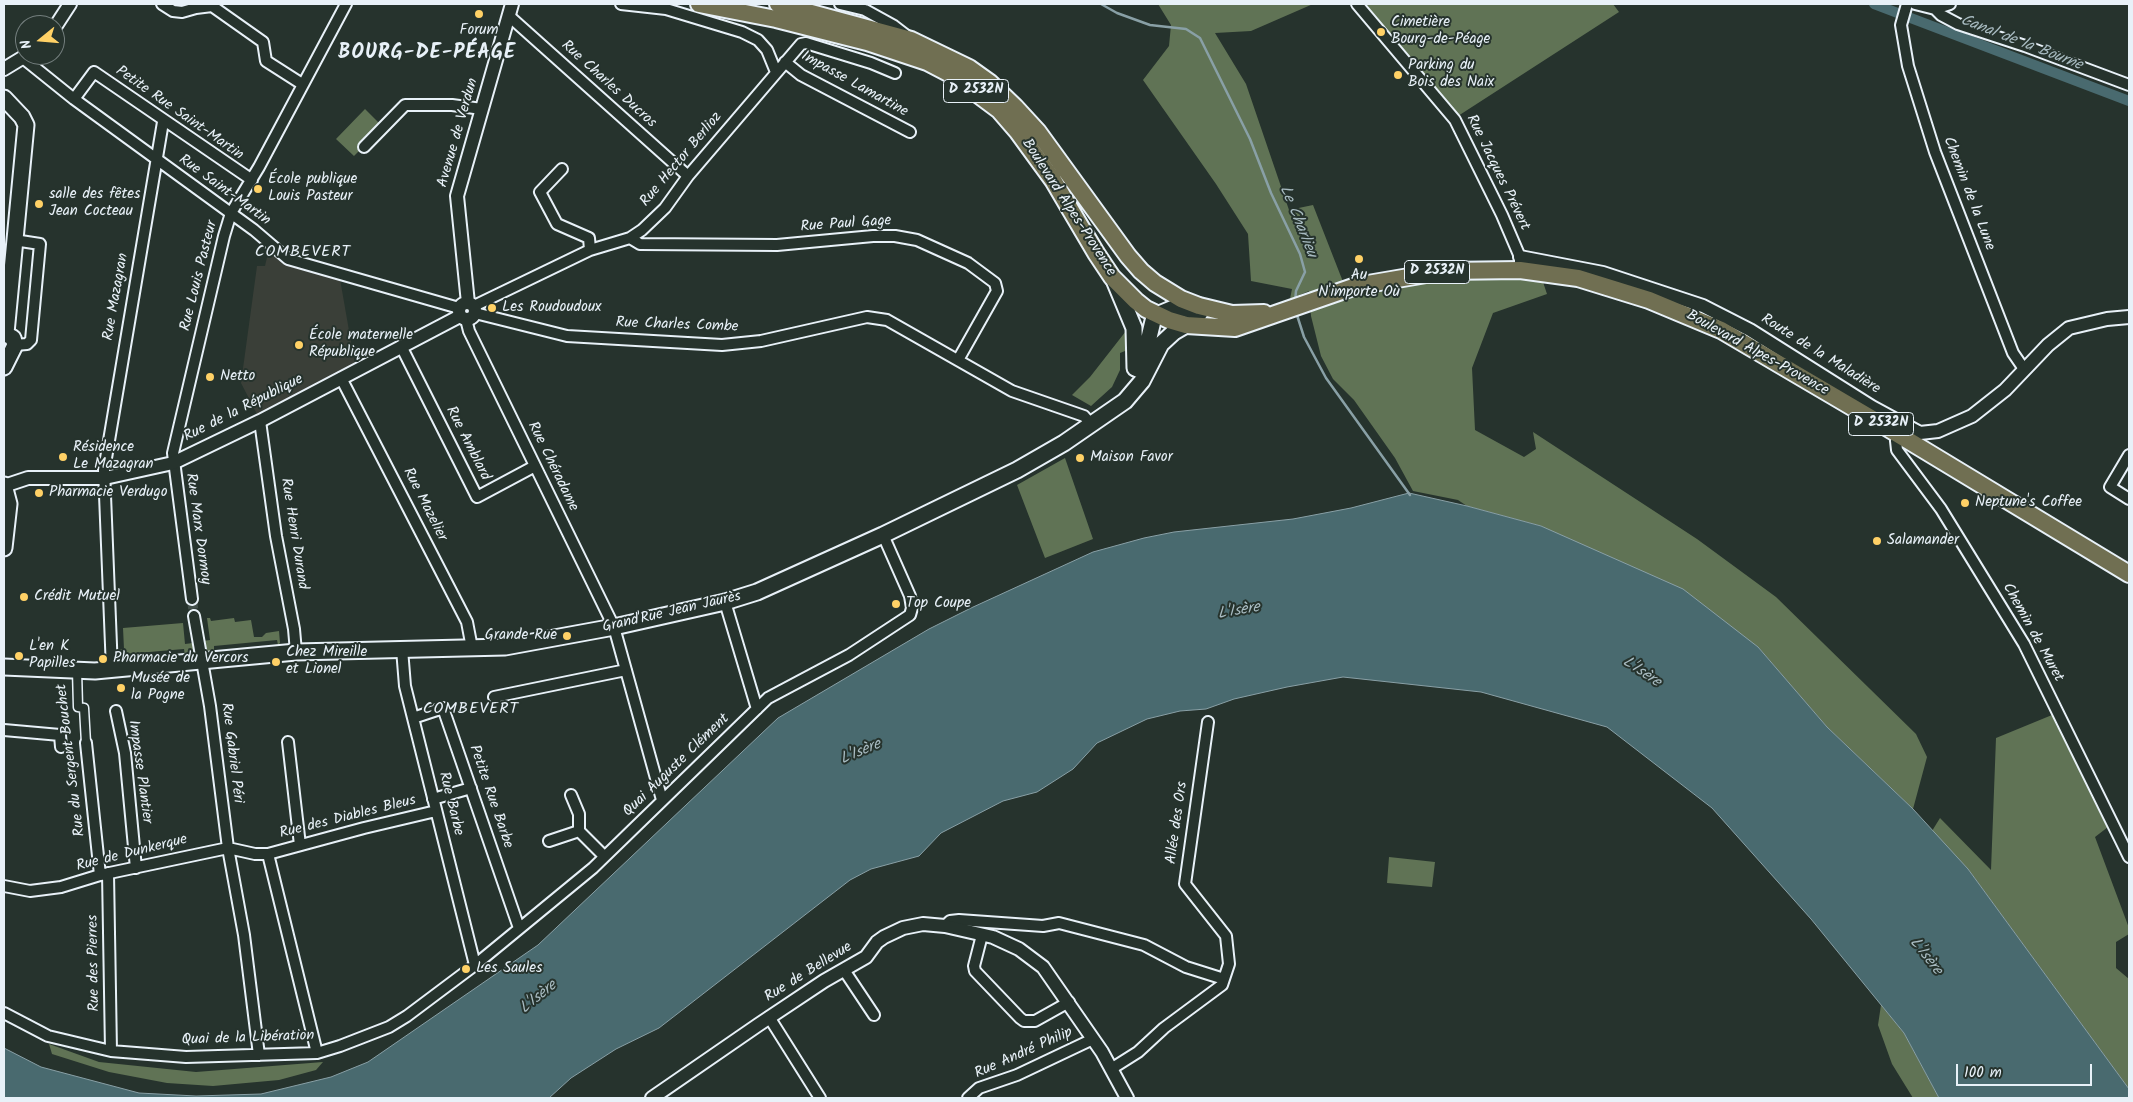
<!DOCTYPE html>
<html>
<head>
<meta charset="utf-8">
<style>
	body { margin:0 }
	#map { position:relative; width:2133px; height:1102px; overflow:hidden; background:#26332d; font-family:Kalam,sans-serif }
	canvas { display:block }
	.frame { position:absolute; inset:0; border:5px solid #e8f1f8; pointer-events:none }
	.north { position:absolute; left:15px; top:15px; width:50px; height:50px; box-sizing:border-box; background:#26332d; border:1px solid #747f7e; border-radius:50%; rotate:253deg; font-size:14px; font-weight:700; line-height:20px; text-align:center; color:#e8f1f8 }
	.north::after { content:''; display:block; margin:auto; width:18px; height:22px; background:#ffd166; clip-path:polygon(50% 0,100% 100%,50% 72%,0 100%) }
	.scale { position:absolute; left:1956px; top:1064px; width:136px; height:22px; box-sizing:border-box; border:2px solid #e8f1f8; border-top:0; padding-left:6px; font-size:15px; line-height:18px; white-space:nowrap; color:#e8f1f8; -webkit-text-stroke:4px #26332d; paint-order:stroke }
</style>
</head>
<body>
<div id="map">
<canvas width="2133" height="1102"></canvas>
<div class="frame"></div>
<div class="north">N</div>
<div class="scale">100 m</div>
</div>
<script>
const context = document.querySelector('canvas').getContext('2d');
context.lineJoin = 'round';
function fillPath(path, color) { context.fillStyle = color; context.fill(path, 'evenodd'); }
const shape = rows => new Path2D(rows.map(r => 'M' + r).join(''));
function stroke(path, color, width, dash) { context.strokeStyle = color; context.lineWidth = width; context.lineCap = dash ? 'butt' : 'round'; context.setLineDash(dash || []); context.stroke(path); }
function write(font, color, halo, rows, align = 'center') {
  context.font = font + ' Kalam,sans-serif'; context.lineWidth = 4; context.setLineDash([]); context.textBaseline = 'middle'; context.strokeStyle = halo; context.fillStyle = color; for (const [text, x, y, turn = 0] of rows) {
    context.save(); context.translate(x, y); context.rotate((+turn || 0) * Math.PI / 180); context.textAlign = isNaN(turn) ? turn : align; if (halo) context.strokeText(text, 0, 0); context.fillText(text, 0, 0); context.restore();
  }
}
fillPath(shape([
	[269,249,279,256,283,262,340,279,355,365,258,416,241,383,257,266,265,266]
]), '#3a3f38');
fillPath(shape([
	[1158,4,1313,4,1251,31,1215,33,1246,84,1289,210,1313,205,1347,292,1400,287,1401,284,1445,279,1542,279,1547,294,1493,313,1472,368,1475,430,1524,457,1536,449,1533,432,1697,539,1776,597,1916,734,1927,757,1913,809,1827,727,1758,647,1541,526,1467,506,1458,500,1413,491,1395,458,1354,400,1333,379,1321,356,1311,316,1309,291,1290,299,1292,289,1251,281,1248,234,1216,184,1143,80,1169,46,1171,25],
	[1364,4,1613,4,1619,12,1458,116],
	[365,109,383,127,354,156,336,139],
	[1126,331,1130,349,1120,353,1120,370,1112,387,1091,406,1072,395,1090,377],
	[1065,458,1093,539,1045,558,1017,485],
	[207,618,210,618,211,621,234,618,235,622,251,620,254,637,262,637,266,633,279,631,280,643,278,645,277,640,214,646,214,653,207,652,203,641,210,640],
	[183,623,185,644,193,643,194,654,185,656,184,649,126,654,126,661,118,661,117,650,124,649,123,628],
	[2052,715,2108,827,2095,837,2129,928,2129,934,2116,942,2116,968,2129,979,2129,1089,1968,869,1932,831,1940,818,1991,870,1996,738],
	[1389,857,1435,862,1432,887,1387,883],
	[1881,1005,1904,1033,1939,1098,1913,1098,1892,1064,1878,1025],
	[49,1044,99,1062,196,1072,323,1062,316,1070,279,1080,213,1086,167,1083,109,1072,52,1054]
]), '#607355');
const water = shape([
	[1409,493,1467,506,1541,526,1683,589,1758,647,1827,727,1913,809,1968,869,2129,1089,2129,1098,1939,1098,1904,1033,1811,919,1712,808,1607,727,1481,692,1343,677,1287,687,1234,699,1206,709,1180,711,1147,719,1097,743,1073,769,1037,792,1003,801,941,833,919,856,871,869,850,880,659,1028,616,1049,571,1078,549,1098,4,1098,4,1048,41,1067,139,1093,196,1096,261,1094,331,1077,368,1062,538,945,778,718,929,629,971,608,1093,552,1144,538,1174,532,1293,519,1351,508,1409,493]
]);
fillPath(water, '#496a6f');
stroke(water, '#89a0a6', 1);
stroke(shape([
	[1101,4,1117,13,1150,25,1186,29,1200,38,1250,139,1271,193,1300,254,1305,272,1296,291,1295,302],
	[1296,312,1304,337,1326,378,1410,495]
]), '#89a0a6', 2.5);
stroke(shape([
	[1874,4,2129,101]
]), '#496a6f', 10);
stroke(shape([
	[192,599,194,616]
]), '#43504b', 10, [10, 5]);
const pedestrian = shape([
	[77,670,78,707,84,708,86,743]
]);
const minor = shape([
	[162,4,173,11,182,12,196,8,212,6,263,42,266,61,302,84],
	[621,4,666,9,742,32,758,40,767,50,776,72],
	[840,4,865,10,894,26,907,36],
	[1357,4,1455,120,1502,215,1520,257,1520,264],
	[1907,4,1901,25,1908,66,1935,152,2013,353,2024,369],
	[1915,4,1935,9],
	[1935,9,1941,15,1958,24,2025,46,2129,85],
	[1935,9,1950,4],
	[509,16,688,176],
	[23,58,74,99,254,230,288,259,459,308],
	[785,62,801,75,910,132],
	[74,99,94,72,252,180],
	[364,147,405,105,452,105,482,109],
	[562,169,540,192,557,224,589,238,590,250],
	[630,238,640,244,777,245,873,236,895,236,917,240,968,263,995,283,997,291,958,360],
	[14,240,40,244,31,340,27,344,15,345],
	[474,306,590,250,630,238,642,230,665,208,688,176,801,44,806,43,871,63,895,73],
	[475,313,567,336,722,345,761,341,867,317,887,320,1012,391,1084,416,1091,424],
	[466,319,469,331,614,627,662,800],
	[401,346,477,497,535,466],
	[341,378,467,622,472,648],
	[260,421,276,536,294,629,296,652],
	[1898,435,1896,441,1897,450,1941,509,2024,644,2129,857],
	[2129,455,2110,487,2129,499],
	[192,599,173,453,224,236,231,213,259,167,346,4],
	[725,602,757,709],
	[194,616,210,706,228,848,244,935,259,1055],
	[402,649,405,686,475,965],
	[112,670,104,470,163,122],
	[494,697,626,670],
	[116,711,125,753,136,868],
	[413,718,443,708,519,928],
	[4,730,60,735,61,747],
	[288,742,300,845],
	[86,743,100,875],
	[571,795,579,814,579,831],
	[433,799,471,788],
	[549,841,579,831,604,856],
	[268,854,317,1053],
	[108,873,111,1051],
	[4,886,30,891,61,887,100,875,228,848,255,854,268,854,364,828,436,811],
	[945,926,950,921,959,920,1043,926,1059,923,1144,945,1186,967,1224,979],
	[982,935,974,966,975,971,1020,1018,1024,1021,1035,1021,1069,1002],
	[844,970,874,1015],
	[4,1013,48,1036,111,1051,186,1057,317,1053,340,1046,389,1027,407,1016,475,965,593,868,768,698,849,655,910,615,912,608,910,596,883,535],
	[769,1017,820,1098],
	[1111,1069,1138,1052,1164,1028,1222,985,1229,964,1226,936,1185,884,1208,722],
	[968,1098,979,1088,1017,1075,1093,1039]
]);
const tertiary = shape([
	[55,27,70,4],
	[4,69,27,55],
	[1520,257,1603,273,1703,306,1750,330,1872,407,1920,433,1938,431,1972,416,2005,390,2048,345,2069,328,2107,319,2129,317],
	'459 311a8 8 0 1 1 16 0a8 8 0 1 1-16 0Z',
	[468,303,457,196,512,4],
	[4,486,28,478,105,478,173,463,260,421,460,316],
	[652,1098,758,1025,824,981,866,957,877,942,884,937,903,928,923,924,945,926,993,937,1019,949,1043,967,1102,1052,1127,1098]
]);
const secondary = shape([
	[4,98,22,117,26,125,6,333],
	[1114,280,1134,328,1135,368],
	[4,333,13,338,15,345,4,367],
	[1137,369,1145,354,1153,321,1157,315,1176,307,1200,313],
	[4,485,9,504,4,548],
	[4,667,95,671,296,652,505,647,614,627,725,602,757,592,883,535,1017,470,1064,443,1125,401,1142,381,1161,344,1174,332,1186,325]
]);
const primary = shape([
	[699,4,776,19,867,42,927,62,952,75,999,110,1018,132,1053,180,1096,253,1112,277,1136,301,1146,309,1169,320,1186,325,1235,328,1356,286,1444,271,1520,270,1578,278,1649,300,1721,330,1886,427,2129,574],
	[778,4,911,40,969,68,990,83,1015,107,1038,132,1128,256,1141,271,1155,283,1181,299,1199,306,1232,314,1264,313]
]);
stroke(pedestrian, '#e8f1f8', 11);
stroke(minor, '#e8f1f8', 14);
stroke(tertiary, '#e8f1f8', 16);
stroke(secondary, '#e8f1f8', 19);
stroke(primary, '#e8f1f8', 20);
stroke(pedestrian, '#26332d', 8);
stroke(minor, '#26332d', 10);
stroke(tertiary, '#26332d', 12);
stroke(secondary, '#26332d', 15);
stroke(primary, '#706f52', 16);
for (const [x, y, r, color] of [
	[479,14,5,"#ffd166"],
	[1381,32,5,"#ffd166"],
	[1398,75,5,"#ffd166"],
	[258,189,5,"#ffd166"],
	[39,204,5,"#ffd166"],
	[1359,259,5,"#ffd166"],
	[492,308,5,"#ffd166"],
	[299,345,5,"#ffd166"],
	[210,377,5,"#ffd166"],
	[63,457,5,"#ffd166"],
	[1080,458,5,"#ffd166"],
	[39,493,5,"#ffd166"],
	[1965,503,5,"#ffd166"],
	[1877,541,5,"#ffd166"],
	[24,597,5,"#ffd166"],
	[896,604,5,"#ffd166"],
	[567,636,5,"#ffd166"],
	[19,656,5,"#ffd166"],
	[103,659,5,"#ffd166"],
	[276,662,5,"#ffd166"],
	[121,688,5,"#ffd166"],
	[466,969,5,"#ffd166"]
]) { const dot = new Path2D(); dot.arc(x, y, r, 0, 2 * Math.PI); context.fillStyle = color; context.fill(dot); stroke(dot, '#26332d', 2); }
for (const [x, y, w] of [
	[976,91,65],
	[1437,272,65],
	[1881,424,65]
]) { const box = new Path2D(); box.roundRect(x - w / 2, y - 11.5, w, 23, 4); context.fillStyle = '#26332d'; context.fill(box); stroke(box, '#e8f1f8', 1); }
write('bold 14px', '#e8f1f8', null, [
	["D 2532N",976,91],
	["D 2532N",1437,272],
	["D 2532N",1881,424]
]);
write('15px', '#e8f1f8', '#26332d', [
	["Cimetière",1391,23],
	["Bourg-de-Péage",1391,40],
	["Forum",479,31,"center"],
	["Parking du",1408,66],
	["Bois des Naix",1408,83],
	["École publique",268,180],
	["Louis Pasteur",268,197],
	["salle des fêtes",49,195],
	["Jean Cocteau",49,212],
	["Au",1359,276,"center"],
	["N'importe Où",1359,293,"center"],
	["Les Roudoudoux",502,308],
	["École maternelle",309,336],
	["République",309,353],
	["Netto",220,377],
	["Résidence",73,448],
	["Le Mazagran",73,465],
	["Maison Favor",1090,458],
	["Pharmacie Verdugo",49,493],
	["Neptune's Coffee",1975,503],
	["Salamander",1887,541],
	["Crédit Mutuel",34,597],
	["Top Coupe",906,604],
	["Grande Rue",557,636,"right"],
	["L'en K",29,647],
	["Papilles",29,664],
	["Chez Mireille",286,653],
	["et Lionel",286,670],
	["Pharmacie du Vercors",113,659],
	["Musée de",131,679],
	["la Pogne",131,696],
	["Les Saules",476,969]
], 'left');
write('15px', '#e8f1f8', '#26332d', [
	["Rue Charles Ducros",608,85,42],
	["Impasse Lamartine",854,85,29],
	["Petite Rue Saint-Martin",179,114,35],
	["Avenue de Verdun",459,133,-74],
	["Rue Hector Berlioz",682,160,-50],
	["Rue Jacques Prévert",1497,173,64],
	["Rue Saint-Martin",224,191,36],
	["Chemin de la Lune",1968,194,69],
	["Boulevard Alpes-Provence",1068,208,57],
	["Rue Paul Gage",846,225,-4],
	["Rue Louis Pasteur",200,276,-76],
	["Rue Mazagran",117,297,-80],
	["Rue Charles Combe",677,326,2],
	["Boulevard Alpes-Provence",1757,354,29],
	["Route de la Maladière",1820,355,32],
	["Rue de la République",244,409,-27],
	["Rue Amblard",467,444,63],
	["Rue Chéradame",552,467,64],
	["Rue Mazelier",424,505,63],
	["Rue Marx Dormoy",197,529,82],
	["Rue Henri Durand",293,534,81],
	["Grand'Rue Jean Jaurès",672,613,-13],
	["Chemin de Muret",2032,633,61],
	["Rue Gabriel Péri",231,753,83],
	["Rue du Sergent Bouchet",72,760,-97],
	["Quai Auguste Clément",677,766,-44],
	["Impasse Plantier",139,772,82],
	["Petite Rue Barbe",490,797,71],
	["Rue Barbe",450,804,76],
	["Rue des Diables Bleus",348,818,-14],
	["Allée des Ors",1178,823,-82],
	["Rue de Dunkerque",132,854,-14],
	["Rue des Pierres",95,963,-91],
	["Rue de Bellevue",809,973,-32],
	["Quai de la Libération",248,1039,-2],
	["Rue André Philip",1024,1054,-24]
]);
write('italic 16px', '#a8bbc1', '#26332d', [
	["Canal de la Bourne",2021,44,21],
	["Le Charlieu",1297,222,68],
	["L'Isère",1239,612,-10],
	["L'Isère",1641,673,34],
	["L'Isère",861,753,-23],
	["L'Isère",1925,957,52],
	["L'Isère",539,998,-39]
]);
context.letterSpacing = '1px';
write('16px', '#e8f1f8', '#26332d', [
	["COMBEVERT",303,253],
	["COMBEVERT",471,710]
]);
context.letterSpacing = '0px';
context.letterSpacing = '1px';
write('bold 20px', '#e8f1f8', '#26332d', [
	["BOURG-DE-PÉAGE",427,55]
]);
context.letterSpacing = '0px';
</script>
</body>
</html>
